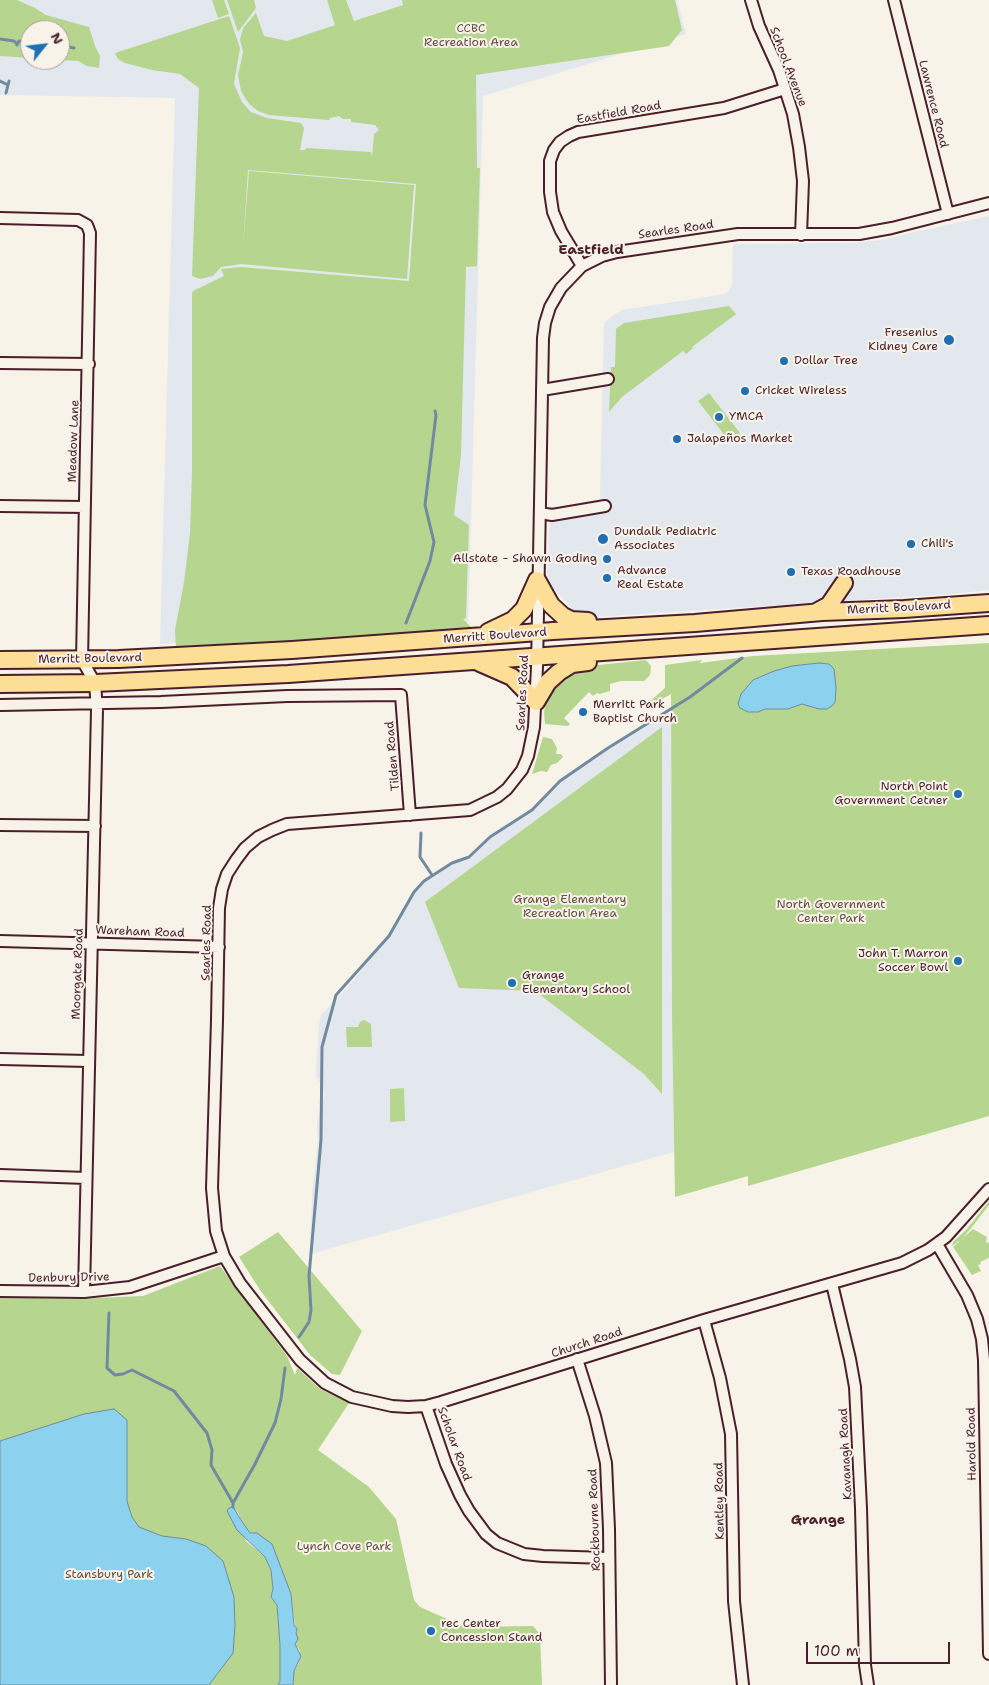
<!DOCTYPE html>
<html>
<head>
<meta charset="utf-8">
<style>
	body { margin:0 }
	#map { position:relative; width:989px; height:1685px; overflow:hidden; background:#f7f3e8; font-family:"Shantell Sans",sans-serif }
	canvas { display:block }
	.north { position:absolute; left:20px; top:20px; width:50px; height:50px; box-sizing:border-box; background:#f7f3e8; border:1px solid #b29e9c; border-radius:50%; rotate:61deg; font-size:14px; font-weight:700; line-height:20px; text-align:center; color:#4a1f2b }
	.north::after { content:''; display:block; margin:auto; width:18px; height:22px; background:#1f6fb2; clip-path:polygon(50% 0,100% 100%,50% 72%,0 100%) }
	.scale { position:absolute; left:806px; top:1642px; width:144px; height:22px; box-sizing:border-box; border:2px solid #4a1f2b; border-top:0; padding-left:6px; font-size:15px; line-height:18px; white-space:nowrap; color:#4a1f2b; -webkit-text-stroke:4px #f7f3e8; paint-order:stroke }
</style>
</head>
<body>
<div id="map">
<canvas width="989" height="1685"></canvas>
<div class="north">N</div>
<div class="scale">100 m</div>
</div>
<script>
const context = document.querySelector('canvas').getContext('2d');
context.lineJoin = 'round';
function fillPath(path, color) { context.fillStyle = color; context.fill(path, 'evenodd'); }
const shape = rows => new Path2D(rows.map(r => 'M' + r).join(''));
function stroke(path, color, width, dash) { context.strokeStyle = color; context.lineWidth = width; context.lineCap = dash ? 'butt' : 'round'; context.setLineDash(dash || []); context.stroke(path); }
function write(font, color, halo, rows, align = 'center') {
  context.font = font + ' "Shantell Sans",sans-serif'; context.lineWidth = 4; context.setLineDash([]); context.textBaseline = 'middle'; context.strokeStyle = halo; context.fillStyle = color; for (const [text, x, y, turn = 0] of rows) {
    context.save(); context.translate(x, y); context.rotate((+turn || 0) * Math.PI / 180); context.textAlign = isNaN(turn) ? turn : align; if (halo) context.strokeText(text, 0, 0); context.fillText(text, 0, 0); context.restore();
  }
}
fillPath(shape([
	[0,0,677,0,686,34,483,96,468,623,400,627,358,633,160,644,175,98,0,95],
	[30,30,60,30,60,60,30,60],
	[989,216,989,590,952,594,580,618,547,581,550,508,600,501,604,322,622,310,726,294,732,286,733,244,850,243,882,240,914,232],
	[671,708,674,1152,310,1254,312,1195,318,1140,317,1122,324,1096,323,1087,316,1076,316,1072,319,1023,321,1015,354,980,381,944,422,881,455,863,467,859,487,841,524,817,552,788,565,777,596,759,617,742]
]), '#e3e8ee');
fillPath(shape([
	[0,0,17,0,35,8,46,15,89,27,95,46,100,56,99,68,87,66,78,61,57,60,60,60,60,30,30,30,30,58,0,56],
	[212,0,224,0,229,14,218,18],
	[227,0,254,0,256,8,238,32],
	[327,0,346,0,354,21,403,5,402,0,675,0,682,30,669,46,476,75,477,168,480,168,477,266,466,267,461,455,454,515,469,525,466,618,463,619,472,628,381,637,176,649,175,630,184,582,190,533,192,473,192,293,193,291,224,276,221,269,241,267,409,281,416,184,248,170,243,246,249,171,414,185,407,279,241,264,221,267,213,276,200,279,192,276,199,88,180,74,152,70,125,63,118,59,115,53,229,16,240,48,234,84,242,102,251,112,267,118,301,123,304,128,300,150,305,150,305,149,307,148,371,152,372,157,374,134,379,130,375,125,351,122,351,119,343,119,339,116,330,118,329,120,269,115,258,111,249,104,241,91,238,75,243,52,240,39,243,28,256,13,264,36,287,41,335,25],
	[729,306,736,314,692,347,693,348,686,354,683,351,622,397,609,412,611,367,615,367,616,329,624,323],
	[709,393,740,433,729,441,698,401],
	[989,643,989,1116,748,1186,748,1176,675,1197,672,1017,671,694,647,708,646,705,665,688,665,665,702,660,700,663,753,656],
	[646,660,651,666,650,675,644,681,621,681,610,684,610,691,600,694,597,693,593,696,589,692,564,718,570,724,568,726,545,724,544,713,547,692,554,681,579,667],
	[662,727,662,1094,644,1074,535,991,459,988,425,902],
	[543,737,552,739,557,748,556,754,561,754,563,757,557,763,551,765,547,772,541,771,532,774],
	[364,1020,371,1024,372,1047,347,1047,346,1027,358,1027,360,1022],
	[404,1088,405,1121,390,1122,390,1089],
	[989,1201,989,1205,972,1227,962,1239,952,1246,953,1242,966,1230],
	[973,1229,987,1237,986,1242,989,1243,989,1258,980,1262,981,1264,978,1265,981,1271,972,1275,953,1247],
	[278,1232,362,1331,340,1375,332,1374,310,1355,260,1290,239,1257],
	[220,1266,287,1356,295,1375,297,1368,320,1389,349,1403,318,1450,369,1487,396,1519,414,1600,420,1607,465,1627,533,1626,540,1634,542,1685,293,1685,294,1671,299,1662,300,1651,295,1644,296,1633,291,1594,243,1523,236,1509,246,1541,265,1557,271,1570,273,1589,271,1597,277,1605,280,1645,280,1681,278,1685,0,1685,0,1297,72,1299,143,1296]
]), '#b6d690');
const water = shape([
	[819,663,829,664,834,669,836,688,835,702,833,705,827,709,819,709,802,704,788,709,765,709,758,712,748,712,740,708,738,704,741,694,753,680,774,671,792,666,819,663],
	[114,1409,127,1420,127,1501,132,1517,139,1527,162,1536,186,1539,206,1546,223,1561,234,1597,235,1626,233,1653,209,1685,0,1685,0,1441,84,1414,114,1409],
	[233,1507,243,1523,250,1533,257,1533,272,1544,291,1594,294,1625,297,1629,296,1633,298,1639,295,1644,301,1656,294,1671,293,1685,278,1685,280,1681,280,1645,277,1605,271,1597,273,1589,271,1570,265,1557,237,1530,227,1511,229,1508,233,1507]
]);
fillPath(water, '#8cd2ee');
stroke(water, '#728aa0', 1);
stroke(shape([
	[0,39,14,41,17,44],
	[17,45,19,41,30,42],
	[60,45,74,48],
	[0,81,8,85],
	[6,93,9,81],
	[406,623,430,561,434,542,425,505,436,415,435,411],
	[421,833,420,857,432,875],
	[109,1313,107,1368,115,1375,123,1374,132,1370,174,1391,207,1433,212,1450,211,1465,233,1503],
	[299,1337,309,1322,311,1310,309,1276,321,1140,322,1047,336,995,389,936,414,892,424,881,452,863,469,857,490,837,532,810,560,781,608,748,690,697,742,658],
	[233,1507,233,1503,255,1464,275,1423,281,1399,285,1368]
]), '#728aa0', 3);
const minor = shape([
	[751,0,759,26,779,70,793,114,799,147,803,181,801,235],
	[894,0,948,214],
	[989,203,892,228,859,234,738,234,617,252,602,256,582,266,561,288,550,307,545,323,543,338,537,667,534,727,528,756,522,770,507,789,497,797,470,810,287,824,272,830,258,837,245,848,236,860,227,874,222,889,219,908,217,1020,212,1188,216,1231,224,1256,240,1283,300,1360,325,1383,352,1397,392,1406,408,1407,426,1406,441,1402,704,1320,902,1263,928,1250,946,1237,989,1189],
	[0,218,78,220,87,225,90,233,82,660,95,683,97,710,84,1292],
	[582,266,561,231,553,212,550,192,550,161,554,150,560,142,569,136,578,132,724,108,785,89],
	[0,363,89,364],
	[542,390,608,379],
	[0,506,85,507],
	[540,513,552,515,605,506],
	[0,705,161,702,287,696,401,695,410,815],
	[0,825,95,826],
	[0,941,219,947],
	[0,1059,88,1061],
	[0,1175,86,1178],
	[937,1244,967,1295,977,1319,982,1339,984,1360,989,1654],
	[832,1284,850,1359,855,1387,861,1508,865,1665,868,1685],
	[0,1291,84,1292,130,1287,224,1256],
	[704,1320,720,1378,731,1434,734,1601,743,1685],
	[577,1359,595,1416,606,1463,609,1529,611,1685],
	[426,1406,446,1464,460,1495,469,1511,486,1534,497,1543,524,1554,543,1556,608,1558]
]);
const primary = shape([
	[537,580,551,605,563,616,571,620,588,621],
	[816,612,829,605,844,583],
	[488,632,513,620,524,609,537,580],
	[0,660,119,659,292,650,553,631,695,623,822,612,904,609,989,603],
	[480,663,512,677,536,702,548,682,559,672,572,664,588,662],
	[0,684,95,683,288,674,989,625]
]);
stroke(minor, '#4a1f2b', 14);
stroke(primary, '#4a1f2b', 20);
stroke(minor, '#f7f3e8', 10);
stroke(primary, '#fdde96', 16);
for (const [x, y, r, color] of [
	[949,340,6,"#1f6fb2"],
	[784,361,5,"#1f6fb2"],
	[745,391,5,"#1f6fb2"],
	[719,417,5,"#1f6fb2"],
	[677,439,5,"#1f6fb2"],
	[603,539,6,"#1f6fb2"],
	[911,544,5,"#1f6fb2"],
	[607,559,5,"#1f6fb2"],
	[791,572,5,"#1f6fb2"],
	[607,578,5,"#1f6fb2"],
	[583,712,5,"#1f6fb2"],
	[958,794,5,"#1f6fb2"],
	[958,961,5,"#1f6fb2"],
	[512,983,5,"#1f6fb2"],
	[431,1631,5,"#1f6fb2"]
]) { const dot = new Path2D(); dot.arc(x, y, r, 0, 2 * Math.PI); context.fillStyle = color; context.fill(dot); stroke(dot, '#f7f3e8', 2); }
write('12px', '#654d44', '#f7f3e8', [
	["CCBC",471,29],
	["Recreation Area",471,43],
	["Grange Elementary",570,900],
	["Recreation Area",570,914],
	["North Government",831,905],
	["Center Park",831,919],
	["Lynch Cove Park",344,1547],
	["Stansbury Park",109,1575]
]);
write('12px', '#4a1f2b', '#f7f3e8', [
	["School Avenue",788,67,69],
	["Lawrence Road",933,104,76],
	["Eastfield Road",619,113,-10],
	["Searles Road",676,230,-8],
	["Meadow Lane",74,441,-88],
	["Merritt Boulevard",899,608,-3],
	["Merritt Boulevard",495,636,-4],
	["Merritt Boulevard",90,659,-1],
	["Searles Road",523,693,-87],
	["Tilden Road",393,756,-95],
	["Wareham Road",140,932,2],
	["Searles Road",207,943,-89],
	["Moorgate Road",78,974,-88],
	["Denbury Drive",69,1278,-1],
	["Church Road",587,1343,-18],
	["Scholar Road",454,1444,70],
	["Harold Road",972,1444,-91],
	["Kavanagh Road",846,1454,-93],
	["Kentley Road",720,1501,-91],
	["Rockbourne Road",595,1520,-92]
]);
write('12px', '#4a1f2b', '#f7f3e8', [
	["Fresenius",938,333,"right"],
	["Kidney Care",938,347,"right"],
	["Dollar Tree",794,361],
	["Cricket Wireless",755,391],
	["YMCA",729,417],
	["Jalapeños Market",687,439],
	["Dundalk Pediatric",614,532],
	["Associates",614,546],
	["Chili's",921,544],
	["Allstate - Shawn Goding",597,559,"right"],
	["Advance",617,571],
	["Real Estate",617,585],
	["Texas Roadhouse",801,572],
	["Merritt Park",593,705],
	["Baptist Church",593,719],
	["North Point",948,787,"right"],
	["Government Cetner",948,801,"right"],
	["John T. Marron",948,954,"right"],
	["Soccer Bowl",948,968,"right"],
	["Grange",522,976],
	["Elementary School",522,990],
	["rec Center",441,1624],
	["Concession Stand",441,1638]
], 'left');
write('bold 14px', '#4a1f2b', '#f7f3e8', [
	["Eastfield",591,250],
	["Grange",818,1520]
]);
</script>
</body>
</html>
